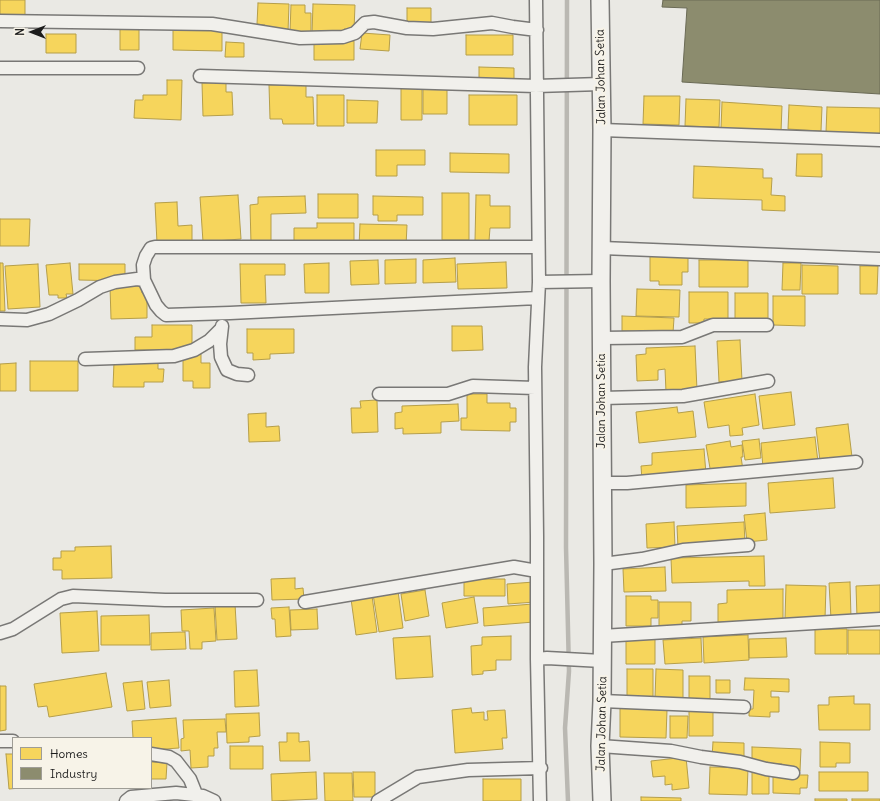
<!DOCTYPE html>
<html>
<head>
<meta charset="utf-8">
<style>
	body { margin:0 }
	#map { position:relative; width:880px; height:801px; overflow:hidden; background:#eae9e4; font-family:Delius,sans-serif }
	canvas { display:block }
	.legend { position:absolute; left:12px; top:737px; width:140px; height:52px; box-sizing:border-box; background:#f7f3e8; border:1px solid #9f9d96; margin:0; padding:5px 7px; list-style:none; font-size:12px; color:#1c1c1c }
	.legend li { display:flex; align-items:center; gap:8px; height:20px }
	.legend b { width:20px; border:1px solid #9f9d96 }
	.north { position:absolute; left:12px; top:12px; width:40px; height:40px; -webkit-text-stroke:3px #f7f3e8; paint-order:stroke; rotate:270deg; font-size:11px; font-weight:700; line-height:16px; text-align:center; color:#1c1c1c }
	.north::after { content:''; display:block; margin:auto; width:14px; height:18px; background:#1c1c1c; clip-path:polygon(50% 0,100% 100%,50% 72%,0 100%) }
</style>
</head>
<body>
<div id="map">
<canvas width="880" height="801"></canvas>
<ul class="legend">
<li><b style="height:11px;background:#f6d55c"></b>Homes</li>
<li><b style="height:11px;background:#8c8c6e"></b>Industry</li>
</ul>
<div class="north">N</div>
</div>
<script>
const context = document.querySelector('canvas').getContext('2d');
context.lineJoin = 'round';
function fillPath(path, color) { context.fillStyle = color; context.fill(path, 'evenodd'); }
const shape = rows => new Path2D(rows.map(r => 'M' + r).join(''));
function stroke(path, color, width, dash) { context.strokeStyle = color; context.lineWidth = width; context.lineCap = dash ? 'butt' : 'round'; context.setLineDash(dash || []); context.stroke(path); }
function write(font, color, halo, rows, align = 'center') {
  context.font = font + ' Delius,sans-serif'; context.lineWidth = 4; context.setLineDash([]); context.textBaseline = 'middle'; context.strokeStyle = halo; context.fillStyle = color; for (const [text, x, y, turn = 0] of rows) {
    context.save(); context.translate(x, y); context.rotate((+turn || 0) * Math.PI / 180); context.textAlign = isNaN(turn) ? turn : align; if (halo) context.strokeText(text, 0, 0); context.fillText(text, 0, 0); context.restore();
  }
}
const homes = shape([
	[0,0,25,0,25,18,0,18,0,0],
	[258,3,289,4,288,32,265,32,265,25,257,24,258,3],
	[313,4,355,5,354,30,344,29,344,35,312,34,313,4],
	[291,5,305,5,305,13,311,13,311,32,290,32,291,5],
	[407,8,431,8,431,26,407,26,407,8],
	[120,26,139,26,139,50,120,50,120,26],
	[173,29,222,30,222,51,173,50,173,29],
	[362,33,390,35,389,51,360,49,362,33],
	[46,34,76,34,76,53,46,53,46,34],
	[466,35,513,35,513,55,466,55,466,35],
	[314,41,354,41,354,60,314,60,314,41],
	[226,42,244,43,244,57,225,57,226,42],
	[479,67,514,68,514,81,479,80,479,67],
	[167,80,182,80,181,120,134,118,135,100,143,100,143,95,167,95,167,80],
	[226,82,226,92,232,92,233,115,203,116,202,83,226,82],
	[401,84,422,85,422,120,401,120,401,84],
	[269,85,306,85,306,97,313,97,314,124,283,124,282,119,270,119,269,85],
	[423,87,447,87,447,114,423,114,423,87],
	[317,95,344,95,344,126,317,126,317,95],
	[469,95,517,95,517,125,469,125,469,95],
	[644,96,680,96,679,125,643,124,644,96],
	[686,99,720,100,719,127,685,126,686,99],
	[347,100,378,101,377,123,347,123,347,100],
	[722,102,782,106,781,132,721,129,722,102],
	[789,105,822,107,821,131,788,129,789,105],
	[827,107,880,108,880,134,826,132,827,107],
	[376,150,425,150,425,165,397,165,397,176,376,176,376,150],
	[450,153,509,154,509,173,450,172,450,153],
	[797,154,822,154,822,177,796,176,797,154],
	[694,166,763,169,763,178,772,178,771,195,785,196,785,211,762,210,762,200,693,198,694,166],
	[442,193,469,193,469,240,442,240,442,193],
	[318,194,358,194,358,218,318,218,318,194],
	[238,195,241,239,203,242,200,197,238,195],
	[476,195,490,195,490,206,510,206,510,228,490,228,489,241,475,241,476,195],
	[305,196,306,213,271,214,271,243,251,244,250,205,258,204,258,197,305,196],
	[373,196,423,197,423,215,397,215,397,221,378,221,378,215,373,215,373,196],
	[177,202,178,226,192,225,192,242,157,243,155,203,177,202],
	[0,219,30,219,29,246,0,246,0,219],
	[317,223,354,223,354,246,294,246,294,228,317,228,317,223],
	[360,224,407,225,406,246,359,246,360,224],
	[650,254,688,254,688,272,682,272,682,285,659,285,659,281,650,281,650,254],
	[455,258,456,282,423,283,423,260,455,258],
	[416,259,416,283,385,284,385,260,416,259],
	[378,260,379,284,351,285,350,261,378,260],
	[699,260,748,260,748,287,699,287,699,260],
	[506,262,507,288,458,289,457,264,506,262],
	[0,263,3,263,5,311,0,311,0,263],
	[70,263,73,294,66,294,67,298,58,298,58,295,49,295,46,265,70,263],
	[329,263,329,293,305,293,304,264,329,263],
	[783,263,801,263,800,290,782,290,783,263],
	[38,264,40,307,8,309,5,266,38,264],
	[79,264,125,264,125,281,79,280,79,264],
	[240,264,285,264,285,275,265,275,266,303,241,303,240,264],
	[802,265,838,266,838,294,802,294,802,265],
	[860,266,878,266,877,294,860,294,860,266],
	[110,286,142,286,142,293,147,293,147,318,111,319,110,286],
	[637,289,680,290,679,317,636,316,637,289],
	[689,292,728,292,728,319,704,319,704,323,689,323,689,292],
	[735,293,768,293,768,322,735,322,735,293],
	[773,296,805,296,805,326,773,325,773,296],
	[622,316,674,318,673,333,622,331,622,316],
	[152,325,192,325,192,350,135,350,135,337,152,337,152,325],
	[452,326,482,326,483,350,452,351,452,326],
	[247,329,294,329,294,353,270,354,270,359,253,360,253,353,247,353,247,329],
	[740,340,742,381,719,382,717,341,740,340],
	[695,346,697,390,666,392,665,369,658,370,658,380,637,381,636,355,646,354,646,348,695,346],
	[183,354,201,354,201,363,210,363,210,388,193,388,193,381,183,381,183,354],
	[30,361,78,361,78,391,30,391,30,361],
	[114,362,158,363,158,369,164,369,163,382,144,382,144,387,113,387,114,362],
	[16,363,16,391,0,391,0,364,16,363],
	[791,392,795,425,763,429,759,396,791,392],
	[467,394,487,394,487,403,510,403,510,408,516,408,516,422,510,422,510,431,461,430,461,418,467,418,467,394],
	[755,394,759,425,742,428,743,435,730,436,729,425,708,428,704,402,755,394],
	[377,400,378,432,352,433,351,408,361,408,360,401,377,400],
	[458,404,459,421,441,422,441,433,403,434,403,428,395,429,395,413,402,412,402,406,458,404],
	[677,407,678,413,693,411,696,437,639,443,636,412,677,407],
	[266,413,266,427,279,426,280,441,249,442,248,414,266,413],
	[848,424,852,457,820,461,816,428,848,424],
	[815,437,818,462,763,468,761,443,815,437],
	[759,439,761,458,745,460,742,441,759,439],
	[730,441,731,447,742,445,743,457,741,457,743,470,711,474,706,445,730,441],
	[704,449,706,474,642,480,641,466,652,465,652,453,704,449],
	[833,478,835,508,770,513,768,483,833,478],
	[746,483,746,506,686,508,686,485,746,483],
	[765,513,767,540,747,542,744,515,765,513],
	[674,522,675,547,647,548,646,524,674,522],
	[744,522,745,544,678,548,677,526,744,522],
	[111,546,112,578,62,579,62,570,53,570,53,558,61,558,61,551,75,551,75,547,111,546],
	[764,556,765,586,749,586,749,581,672,583,671,558,764,556],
	[665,567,666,591,624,592,623,569,665,567],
	[295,578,295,589,303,588,304,599,272,600,271,579,295,578],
	[464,579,505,579,505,596,464,596,464,579],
	[534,582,535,602,508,604,507,584,534,582],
	[850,582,851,618,831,619,829,583,850,582],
	[786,585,826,586,825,619,785,619,786,585],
	[880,585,880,617,857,618,856,586,880,585],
	[783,589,783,622,718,622,718,604,727,603,727,590,783,589],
	[425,590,429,616,405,621,401,594,425,590],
	[398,591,403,628,379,632,373,594,398,591],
	[372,596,377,632,356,635,351,599,372,596],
	[626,596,651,596,651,600,658,600,658,618,651,618,651,626,626,626,626,596],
	[474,597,478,623,446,628,442,603,474,597],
	[659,602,691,602,691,621,682,621,682,627,659,627,659,602],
	[235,604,237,639,217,640,215,605,235,604],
	[533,604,534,622,484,626,483,608,533,604],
	[289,607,291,636,276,637,275,619,272,619,271,608,289,607],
	[214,608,216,641,202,642,202,649,190,649,189,631,182,631,181,610,214,608],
	[317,609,318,629,291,630,290,610,317,609],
	[97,611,99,651,62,653,60,613,97,611],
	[149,615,150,645,101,645,101,616,149,615],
	[815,629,847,629,847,654,815,654,815,629],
	[848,630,880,630,880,654,848,654,848,630],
	[185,632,186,649,151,650,151,633,185,632],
	[748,635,749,660,704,663,703,637,748,635],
	[430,636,433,677,396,679,393,638,430,636],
	[511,636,511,660,496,660,496,670,483,671,483,674,472,675,471,646,482,645,482,637,511,636],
	[626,638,655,638,655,664,626,664,626,638],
	[701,638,702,662,665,664,663,640,701,638],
	[786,638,787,657,749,658,749,639,786,638],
	[627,669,653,669,653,697,627,697,627,669],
	[656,669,683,670,683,698,655,698,656,669],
	[257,670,259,706,235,707,234,671,257,670],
	[106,673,112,707,49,717,47,706,38,707,34,684,106,673],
	[689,676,710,676,710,700,689,700,689,676],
	[745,678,789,679,789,692,771,691,771,697,779,697,779,712,770,712,770,717,749,716,749,709,753,709,754,690,744,690,745,678],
	[169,680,171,706,150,708,147,682,169,680],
	[716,680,730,680,730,693,716,693,716,680],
	[142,681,145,709,127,711,123,683,142,681],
	[0,686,6,686,6,730,0,731,0,686],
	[854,696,854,704,870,704,870,730,819,730,818,705,829,705,829,697,854,696],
	[471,708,472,713,484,712,484,720,488,720,487,711,505,710,507,738,502,738,503,749,455,753,452,710,471,708],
	[620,708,667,710,666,738,620,737,620,708],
	[689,708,713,708,713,736,689,736,689,708],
	[259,713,260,736,249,737,249,742,227,743,226,714,259,713],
	[670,716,688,716,687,738,670,738,670,716],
	[176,718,179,748,151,750,151,738,133,738,132,721,176,718],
	[225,719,226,732,217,732,218,748,214,748,214,756,208,756,208,767,191,768,190,750,181,751,181,739,184,738,183,720,225,719],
	[287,733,299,733,299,742,309,741,310,761,280,761,279,742,287,742,287,733],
	[713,742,744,743,744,757,712,757,713,742],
	[820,742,850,743,850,763,836,763,836,767,820,767,820,742],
	[230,746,263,746,263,769,230,769,230,746],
	[752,747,801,749,800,771,782,771,782,764,752,763,752,747],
	[6,754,13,754,13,788,21,788,9,789,6,754],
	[686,757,689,788,672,790,672,784,665,785,665,776,653,777,651,761,686,757],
	[151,762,167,763,166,779,151,779,151,762],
	[710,767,748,768,747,795,709,794,710,767],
	[752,767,769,767,769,794,752,794,752,767],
	[316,772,317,799,272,801,271,774,316,772],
	[353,772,375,772,375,797,354,797,353,772],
	[819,772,868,772,868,791,819,791,819,772],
	[324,773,352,773,353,801,325,801,324,773],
	[773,775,808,775,807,788,800,788,800,794,773,793,773,775],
	[483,779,521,779,521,801,483,801,483,779],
	[641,797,681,798,681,801,641,801,641,797],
	[815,799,847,799,847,801,815,801,815,799],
	[852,799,880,799,880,801,852,801,852,799]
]);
fillPath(homes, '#f6d55c');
stroke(homes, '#b59e49', 1);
const industry = shape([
	[663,0,880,0,880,94,682,82,687,8,662,7,663,0]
]);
fillPath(industry, '#8c8c6e');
stroke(industry, '#6a6a55', 1);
stroke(shape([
	[567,0,566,547,569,671,565,728,568,801]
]), '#bab8b2', 4.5);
const minor = shape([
	[536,0,539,282,535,367,537,536,537,659,540,801],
	[0,21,212,24,300,38,343,37,355,33,365,23,374,22,407,28,433,29,492,23,513,27,537,30],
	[0,68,138,68],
	[200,76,536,86,601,84],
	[602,130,880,140],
	[602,248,880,259],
	[144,280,143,265,146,256,151,248,155,247,538,247],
	[539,282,601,281],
	[0,319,27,320,49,314,78,300,100,287,115,282,137,279,144,280,156,305,161,311,166,315,230,313,537,298],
	[222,326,220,344,221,357,227,370,237,374,248,375],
	[602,338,682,337,713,325,767,325],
	[85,359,174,356,194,350,209,341,221,329],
	[379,394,448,394,473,386,535,388],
	[602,398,683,396,768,381],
	[602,483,627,483,856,462],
	[603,564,642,559,683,550,748,545],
	[305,602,514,567,537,571],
	[0,633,13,629,61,599,73,596,165,600,257,600],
	[602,636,880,619],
	[537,659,547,658,602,661],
	[602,701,744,707],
	[0,741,13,741],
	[600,746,671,751,701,757,740,762,766,769,793,773],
	[151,754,169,757,176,761,190,779,196,794],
	[126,801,131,797,176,793,203,796,214,801],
	[378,801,418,777,468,770,541,768]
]);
const secondary = shape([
	[600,0,602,130,601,281,603,564,602,701,600,746,602,801]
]);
stroke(minor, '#797876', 15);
stroke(secondary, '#797876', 20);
stroke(minor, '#f1f0ec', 12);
stroke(secondary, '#f1f0ec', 17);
write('12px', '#1c1c1c', '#f7f3e8', [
	["Jalan Johan Setia",601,77,-91],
	["Jalan Johan Setia",602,401,-90],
	["Jalan Johan Setia",602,724,-89]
]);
</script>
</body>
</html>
